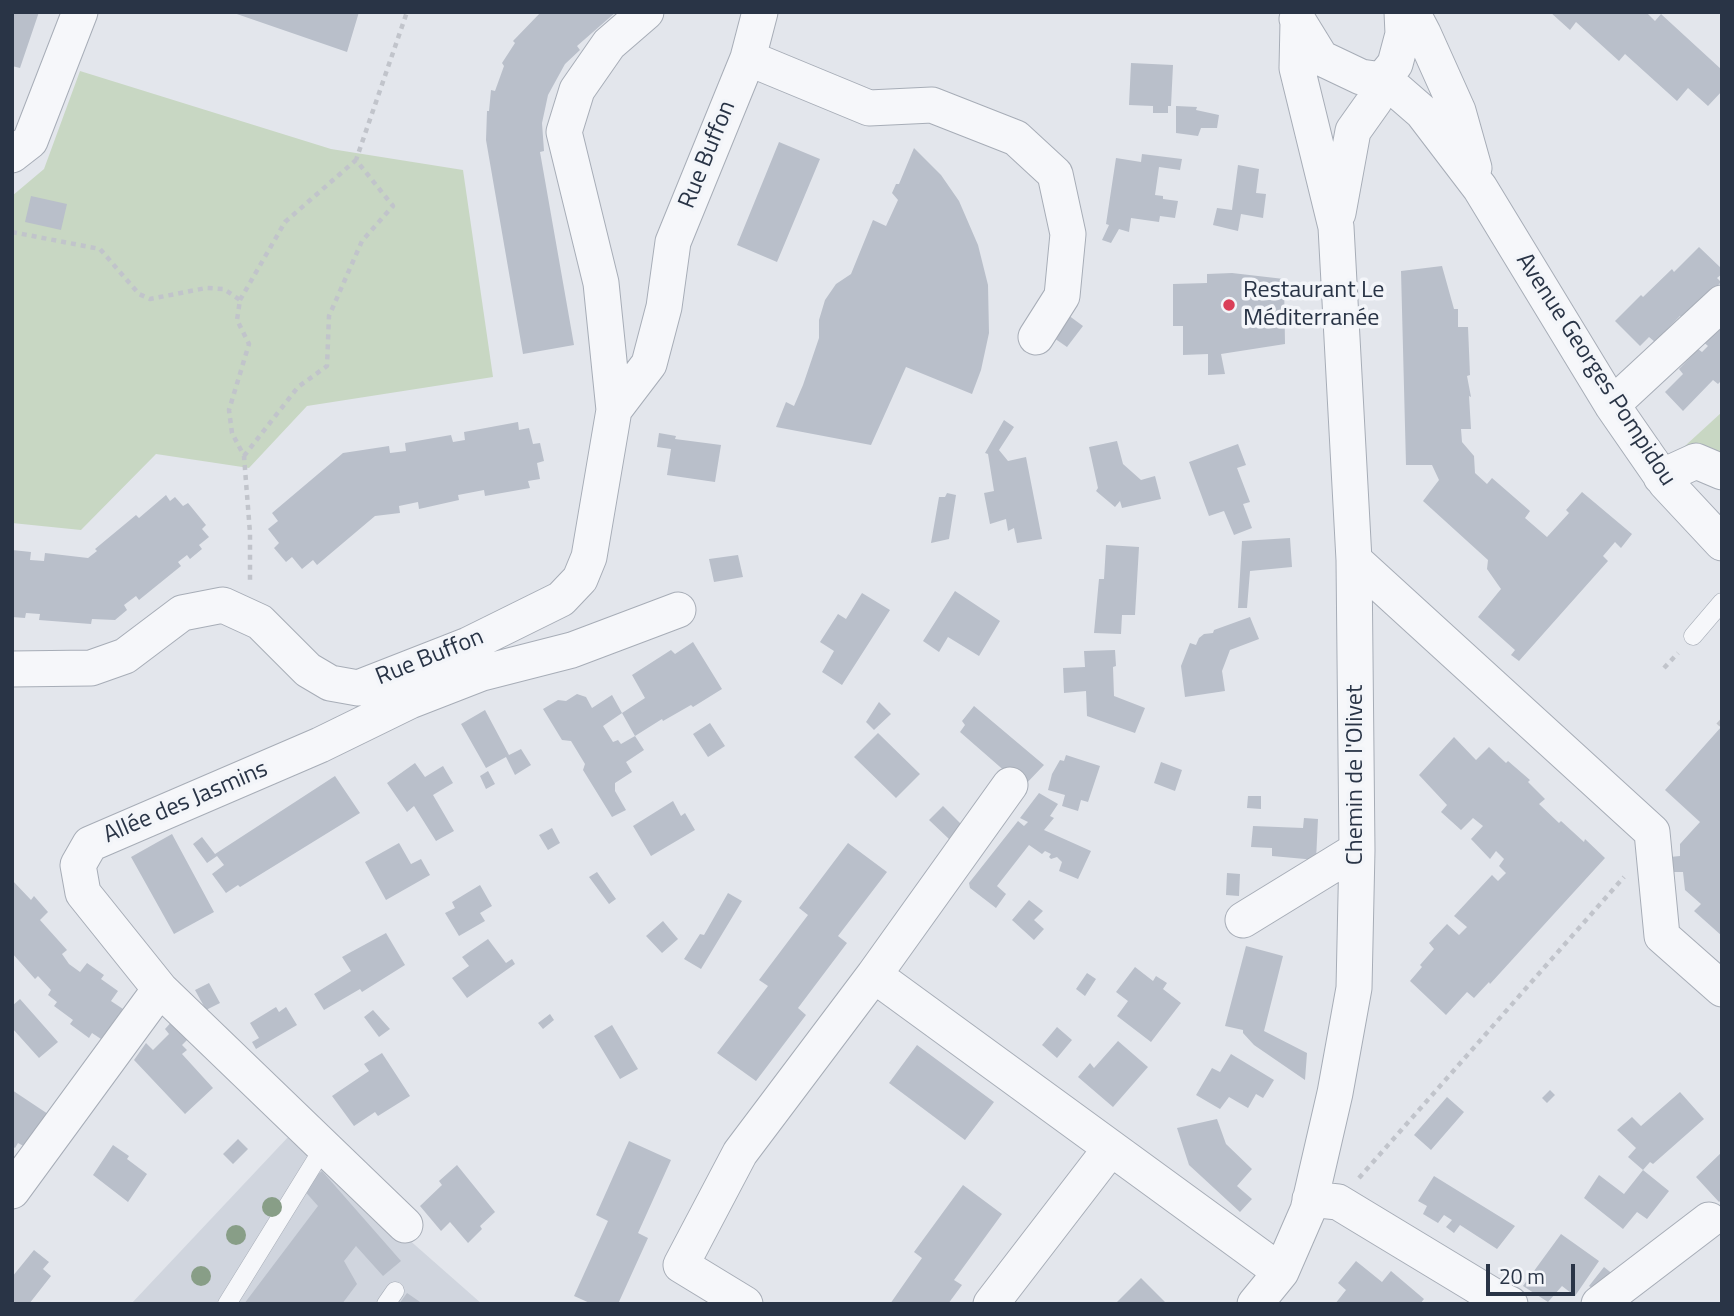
<!DOCTYPE html>
<html>
<head>
<meta charset="utf-8">
<style>
	body { margin:0 }
	#map { position:relative; width:1734px; height:1316px; overflow:hidden; background:#e3e6ec; font-family:"Titillium Web",sans-serif }
	canvas { display:block }
	.frame { position:absolute; inset:0; border:14px solid #293446; pointer-events:none }
	.scale { position:absolute; left:1486px; top:1264px; width:89px; height:32px; box-sizing:border-box; border:4px solid #293446; border-top:0; padding-left:9px; font-size:21px; line-height:24px; white-space:nowrap; color:#293446; -webkit-text-stroke:5px #f3f5f9; paint-order:stroke }
</style>
</head>
<body>
<div id="map">
<canvas width="1734" height="1316"></canvas>
<div class="frame"></div>
<div class="scale">20 m</div>
</div>
<script>
const context = document.querySelector('canvas').getContext('2d');
context.lineJoin = 'round';
function fillPath(path, color) { context.fillStyle = color; context.fill(path, 'evenodd'); }
const shape = rows => new Path2D(rows.map(r => 'M' + r).join(''));
function stroke(path, color, width, dash) { context.strokeStyle = color; context.lineWidth = width; context.lineCap = dash ? 'butt' : 'round'; context.setLineDash(dash || []); context.stroke(path); }
function write(font, color, halo, rows, align = 'center') {
  context.font = font + ' "Titillium Web",sans-serif'; context.lineWidth = 7; context.setLineDash([]); context.textBaseline = 'middle'; context.strokeStyle = halo; context.fillStyle = color; for (const [text, x, y, turn = 0] of rows) {
    context.save(); context.translate(x, y); context.rotate((+turn || 0) * Math.PI / 180); context.textAlign = isNaN(turn) ? turn : align; if (halo) context.strokeText(text, 0, 0); context.fillText(text, 0, 0); context.restore();
  }
}
fillPath(shape([
	[290,1135,482,1304,131,1304]
]), '#d0d5de');
fillPath(shape([
	[80,71,331,149,463,170,493,377,307,406,249,468,156,454,81,530,12,523,12,196,44,169],
	[1722,412,1722,460,1674,456]
]), '#c8d7c3');
fillPath(shape([
	[12,12,39,12,20,68,12,66],
	[231,12,359,12,347,52],
	[541,12,616,12,577,46,580,50,565,64,548,95,542,123,544,151,540,152,574,345,523,354,486,140,487,111,489,111,491,90,495,91,504,66,502,63,515,43,513,41],
	[1550,12,1646,12,1655,21,1661,14,1722,70,1722,91,1708,106,1688,88,1677,101,1625,54,1619,61,1576,22,1570,30],
	[1131,63,1173,65,1171,106,1168,106,1168,113,1153,113,1153,106,1129,105],
	[1176,106,1197,107,1196,110,1219,115,1217,128,1201,128,1198,136,1176,133],
	[779,142,820,159,777,262,737,245],
	[914,148,941,175,959,201,978,245,988,285,989,333,981,370,972,394,906,367,871,445,776,427,786,402,794,406,803,385,819,338,819,320,825,300,836,284,851,274,873,220,886,226,898,200,892,193,896,184,899,184],
	[1142,154,1182,159,1180,170,1159,167,1155,195,1163,196,1163,199,1178,201,1175,218,1160,216,1159,222,1131,218,1129,232,1119,229,1111,243,1102,240,1109,225,1106,224,1116,158,1141,162],
	[1238,165,1259,169,1256,193,1266,194,1263,218,1241,214,1238,231,1213,225,1217,208,1232,210],
	[31,196,67,204,61,230,25,222],
	[1699,247,1722,269,1722,274,1717,278,1721,282,1685,321,1680,316,1655,342,1649,337,1640,346,1615,321,1641,295,1643,297,1672,269,1674,272],
	[1442,266,1454,309,1458,309,1458,327,1468,327,1470,375,1467,376,1471,397,1469,396,1471,429,1461,429,1462,442,1474,456,1475,473,1487,484,1492,478,1530,511,1525,518,1547,537,1569,513,1566,510,1582,492,1632,534,1621,548,1615,542,1603,556,1608,561,1519,661,1511,655,1515,650,1478,617,1501,589,1487,569,1488,560,1423,501,1439,480,1432,465,1406,465,1401,271],
	[1232,273,1284,279,1285,344,1221,354,1225,374,1208,375,1208,354,1183,355,1183,326,1173,326,1173,284,1207,283,1207,274],
	[1068,315,1083,326,1067,347,1054,338],
	[1722,317,1722,380,1718,384,1713,380,1683,411,1665,392,1683,374,1679,369,1698,349,1702,352,1708,346,1700,339],
	[1004,420,1014,427,999,450,1008,461,1026,457,1042,539,1017,543,1014,528,1008,531,1006,519,990,524,984,493,994,491,988,454,985,453],
	[518,422,519,430,529,428,533,444,540,443,544,461,537,463,540,479,528,481,530,488,485,496,484,490,458,495,459,500,419,509,418,502,399,506,400,513,375,516,317,565,313,560,302,569,292,557,286,562,274,548,279,543,268,529,278,521,272,513,343,453,389,446,390,453,406,451,405,443,451,435,453,442,465,440,464,432],
	[659,433,676,436,675,439,721,445,715,482,667,475,671,449,657,447],
	[1117,441,1123,464,1141,480,1155,476,1161,499,1122,508,1120,501,1115,507,1096,491,1098,488,1089,447],
	[1238,444,1246,465,1237,468,1250,502,1243,504,1252,528,1234,535,1224,511,1209,516,1189,462],
	[947,493,956,495,949,539,931,543,939,497,945,497],
	[166,495,170,501,175,497,183,506,188,503,206,525,202,529,209,537,199,545,202,549,190,559,187,555,178,562,181,566,139,600,136,596,124,605,127,610,115,620,92,619,91,624,39,620,40,614,26,613,25,618,12,617,12,550,31,552,30,560,44,561,45,553,88,558,97,551,95,549,136,515,139,518],
	[1290,538,1292,567,1250,571,1247,608,1238,608,1242,541],
	[1106,545,1139,547,1135,615,1122,615,1121,634,1094,633,1099,579,1104,579],
	[738,555,743,577,714,582,709,559],
	[955,591,1000,621,979,656,948,637,939,652,923,641],
	[862,593,890,610,842,685,822,672,834,651,820,642,838,614,846,619],
	[1250,617,1259,639,1230,650,1222,671,1225,691,1185,697,1181,666,1190,643,1196,645,1199,638,1204,634,1213,633,1214,630],
	[693,642,722,689,693,707,691,705,663,721,662,719,635,736,622,713,645,698,632,675,671,650,675,654],
	[1115,650,1116,666,1113,667,1114,696,1145,708,1135,733,1087,716,1086,691,1064,693,1063,668,1085,667,1084,651],
	[577,694,586,697,592,708,612,695,622,713,603,726,613,742,618,740,621,744,635,736,644,750,626,762,632,772,615,783,615,791,626,810,612,817,583,770,585,764,571,741,562,740,543,709,558,700,566,701],
	[879,702,891,714,874,730,866,722],
	[974,706,1044,765,1023,787,960,732,965,725,962,721],
	[485,710,509,755,521,749,531,765,515,775,506,757,486,768,461,724],
	[710,723,725,746,708,757,693,734],
	[1722,726,1722,936,1694,911,1701,904,1685,890,1683,872,1671,872,1670,857,1680,856,1680,844,1700,822,1665,790],
	[878,733,920,774,896,798,854,757],
	[1454,737,1476,760,1489,747,1506,763,1508,761,1530,780,1528,782,1545,799,1539,804,1559,823,1561,821,1584,842,1585,839,1605,858,1490,984,1489,982,1474,998,1467,992,1446,1015,1410,981,1422,967,1420,965,1434,949,1429,943,1447,924,1459,935,1467,927,1454,916,1492,875,1498,881,1506,873,1499,866,1504,859,1496,851,1490,859,1471,839,1483,826,1473,818,1461,830,1441,812,1447,805,1419,775],
	[1066,755,1100,766,1088,802,1081,800,1078,811,1062,806,1065,795,1048,790,1052,774,1060,760,1064,761],
	[1161,762,1182,770,1175,791,1154,783],
	[415,763,425,777,443,766,453,783,433,795,454,831,436,841,414,806,407,812,387,783],
	[488,771,495,784,486,789,480,776],
	[335,776,360,813,240,887,238,885,226,893,212,874,224,865,217,856,207,863,193,844,202,837,215,854],
	[1039,793,1058,804,1050,816,1054,818,1044,830,1091,851,1078,879,1059,871,1062,862,1057,857,1051,859,1049,857,1051,854,1045,851,1042,854,1029,845,997,886,1006,894,996,908,970,888,969,883,1018,821,1024,826,1028,822,1020,818],
	[1248,796,1261,796,1261,809,1247,808],
	[673,801,681,816,685,813,695,830,651,856,633,826],
	[943,806,962,825,949,839,929,820],
	[1304,818,1318,819,1316,860,1272,856,1272,848,1251,847,1253,826,1303,828],
	[552,828,560,843,548,850,539,835],
	[172,834,214,912,174,934,131,857],
	[399,843,411,864,421,859,430,875,386,900,365,862],
	[848,843,887,872,838,936,847,943,798,1008,806,1015,756,1081,717,1053,768,986,759,980,808,915,799,908],
	[597,872,616,899,609,904,589,877],
	[1227,873,1240,874,1239,896,1226,895],
	[12,880,31,900,34,896,48,912,40,920,67,950,62,954,69,964,80,972,87,963,104,975,101,979,118,991,111,1001,123,1009,101,1039,92,1033,89,1038,70,1024,73,1020,54,1006,57,1002,48,995,51,990,38,976,35,979,12,953],
	[480,885,492,906,480,913,485,921,459,936,445,913,455,908,452,902],
	[728,893,742,901,701,969,684,959,700,934,704,935],
	[1029,900,1043,911,1034,920,1044,929,1034,940,1012,920],
	[663,921,678,939,662,953,646,936],
	[386,933,405,965,362,992,360,989,324,1010,314,994,351,971,342,957],
	[488,939,506,963,512,959,515,964,467,998,452,978,469,966,462,957],
	[1246,946,1283,956,1264,1031,1307,1053,1305,1080,1254,1045,1243,1033,1243,1030,1225,1026],
	[1135,967,1153,981,1156,976,1167,983,1163,989,1181,1003,1151,1042,1117,1016,1128,1001,1116,992],
	[1087,973,1096,979,1085,996,1076,989],
	[209,983,220,1003,206,1010,195,990],
	[20,999,58,1042,39,1058,12,1028,12,1006],
	[276,1007,279,1012,286,1007,297,1025,256,1049,252,1042,259,1038,250,1023],
	[373,1010,390,1029,379,1037,364,1017],
	[550,1014,554,1020,543,1029,538,1023],
	[175,1018,192,1035,182,1045,187,1050,182,1054,213,1088,185,1114,134,1060,146,1043,153,1050,169,1034,165,1029],
	[612,1025,638,1069,620,1079,594,1036],
	[1057,1027,1072,1040,1057,1058,1042,1045],
	[1118,1041,1148,1067,1113,1107,1078,1077,1090,1063,1094,1068],
	[917,1045,994,1102,965,1140,889,1083],
	[382,1053,410,1096,378,1116,375,1112,354,1126,332,1096,369,1071,364,1064],
	[1231,1054,1274,1080,1263,1098,1256,1094,1248,1108,1229,1097,1220,1109,1196,1095,1212,1068,1220,1072],
	[12,1090,51,1116,29,1149,18,1143,15,1148,12,1146],
	[1550,1090,1555,1095,1547,1103,1542,1098],
	[1680,1092,1704,1119,1653,1164,1650,1162,1643,1170,1628,1157,1636,1148,1617,1130,1632,1117,1641,1126],
	[1447,1097,1464,1112,1431,1150,1414,1135],
	[1217,1119,1226,1144,1252,1169,1237,1186,1252,1199,1240,1212,1189,1165,1177,1128],
	[238,1139,248,1149,233,1164,223,1154],
	[629,1141,671,1160,638,1233,648,1238,618,1304,592,1304,574,1296,608,1221,596,1215],
	[113,1145,129,1156,127,1159,147,1174,128,1202,93,1175],
	[1722,1152,1722,1199,1719,1202,1696,1177],
	[457,1165,495,1212,480,1226,482,1229,468,1243,450,1222,441,1231,420,1206,442,1185,439,1181],
	[1643,1170,1669,1191,1647,1219,1637,1212,1623,1229,1584,1198,1599,1175,1624,1194],
	[322,1171,401,1261,383,1276,356,1246,344,1261,357,1284,342,1304,244,1304,318,1206,302,1188],
	[1434,1176,1515,1226,1497,1249,1460,1225,1454,1233,1446,1227,1452,1220,1444,1215,1438,1223,1423,1214,1427,1206,1418,1201],
	[963,1185,1002,1214,954,1280,962,1285,948,1304,890,1304,922,1258,914,1252],
	[1561,1234,1599,1261,1575,1296,1562,1286,1548,1302,1523,1286],
	[34,1250,49,1262,43,1269,51,1276,29,1304,12,1304,12,1277],
	[1356,1261,1382,1282,1391,1271,1424,1299,1420,1304,1395,1304,1393,1302,1391,1304,1335,1304,1346,1290,1338,1283],
	[1604,1267,1620,1280,1603,1296,1589,1286],
	[1141,1278,1167,1304,1115,1304],
	[407,1293,423,1304,399,1304]
]), '#b9bfca');
const service = shape([
	[1693,636,1722,602],
	[227,1304,324,1147],
	[386,1304,395,1291]
]);
const minor = shape([
	[1412,12,1423,33,1458,111,1474,168],
	[1297,19,1321,58,1361,77,1382,80,1395,64,1403,34,1402,12],
	[748,58,869,108,932,105,1016,138,1055,174,1068,234,1062,296,1036,337],
	[1384,79,1422,112,1480,188,1612,405,1666,483,1722,543],
	[12,155,30,141,80,12],
	[1338,213,1353,131,1375,100,1382,80],
	[1612,405,1722,303],
	[614,410,601,283,564,132,577,90,609,44,646,12],
	[1661,477,1696,461,1722,472],
	[1354,560,1652,832,1662,936,1722,989],
	[12,669,91,668,125,656,182,613,223,605,260,622,308,670,330,683,358,688,468,645,561,599,580,579,589,557,614,410,649,364,664,307,673,242,748,58,760,12],
	[1243,920,1357,850],
	[874,975,1281,1272],
	[12,1191,160,989],
	[1310,1199,1338,1202,1495,1297,1510,1304],
	[405,1225,160,989,83,893,78,865,90,844,320,745,410,701,482,673,572,650,678,610],
	[745,1304,681,1265,740,1153,874,975,1010,785],
	[991,1304,1111,1148],
	[1255,1304,1281,1272,1308,1210,1335,1093,1354,988,1357,850,1354,560,1336,227,1297,68,1298,22],
	[1599,1304,1709,1220]
]);
stroke(service, '#a7adb7', 19);
stroke(minor, '#a7adb7', 37);
stroke(shape([
	[12,232,100,249,139,294,150,299,206,288,224,289,240,300,237,320,249,344,229,410,232,433,244,456,250,533,250,582],
	[240,300,285,222,356,160],
	[244,456,298,387,327,366,329,316,362,241,393,206,356,160,407,12],
	[1664,668,1678,653],
	[1718,725,1722,721],
	[1359,1178,1624,877]
]), '#c1c4cb', 4.5, [5, 5]);
stroke(service, '#f6f7fa', 18);
stroke(minor, '#f6f7fa', 35);
context.fillStyle = '#889e87';
for (const [x, y] of [
	[272,1207],
	[236,1235],
	[201,1276]
]) { context.beginPath(); context.arc(x, y, 10, 0, 2 * Math.PI); context.fill(); }
for (const [x, y, r, color] of [
	[1229,305,7,"#da3f58"]
]) { const dot = new Path2D(); dot.arc(x, y, r, 0, 2 * Math.PI); context.fillStyle = color; context.fill(dot); stroke(dot, '#f3f5f9', 2.5); }
write('24px', '#293446', '#f3f5f9', [
	["Rue Buffon",708,155,-68],
	["Avenue Georges Pompidou",1595,370,57],
	["Rue Buffon",430,658,-22],
	["Chemin de l'Olivet",1356,775,-90],
	["Allée des Jasmins",186,803,-23]
]);
write('24px', '#293446', '#f3f5f9', [
	["Restaurant Le",1243,291],
	["Méditerranée",1243,319]
], 'left');
</script>
</body>
</html>
